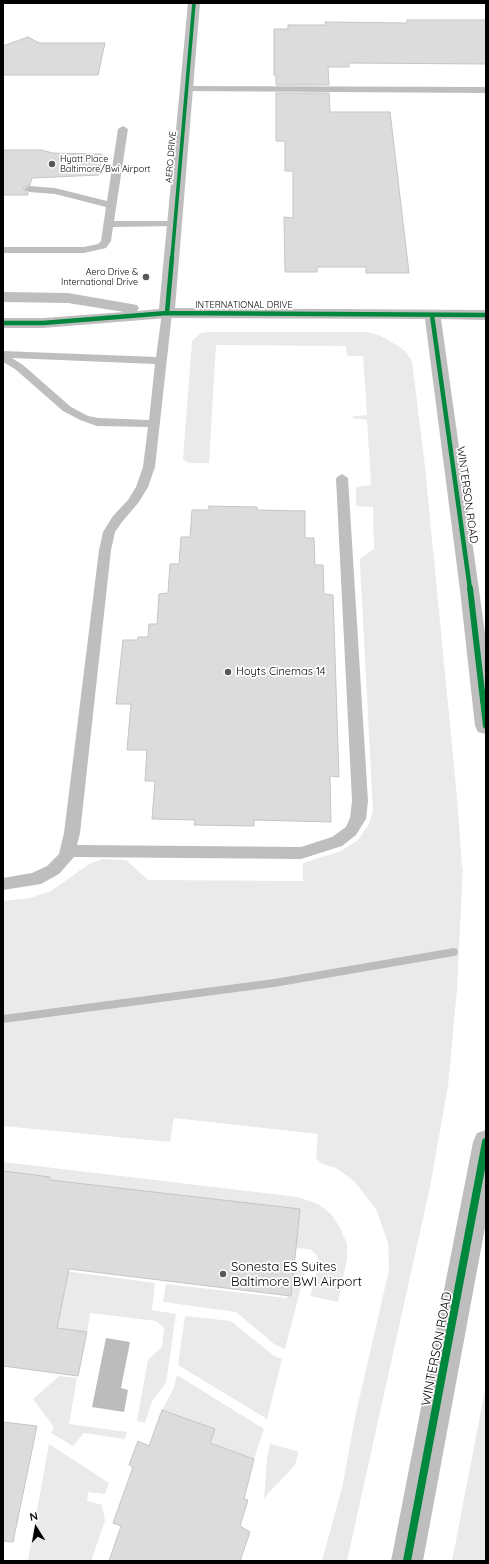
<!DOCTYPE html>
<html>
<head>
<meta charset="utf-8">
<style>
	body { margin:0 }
	#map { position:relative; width:489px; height:1564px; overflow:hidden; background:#fff; font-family:Quicksand,sans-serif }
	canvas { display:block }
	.frame { position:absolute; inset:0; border:4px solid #000; pointer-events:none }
	.north { position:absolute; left:16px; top:1508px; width:40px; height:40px; -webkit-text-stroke:3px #fff; paint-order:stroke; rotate:349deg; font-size:11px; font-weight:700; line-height:16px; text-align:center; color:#000 }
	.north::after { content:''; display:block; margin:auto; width:14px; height:18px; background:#000; clip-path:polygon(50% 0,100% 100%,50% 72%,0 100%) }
</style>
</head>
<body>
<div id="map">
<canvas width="489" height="1564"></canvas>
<div class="frame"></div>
<div class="north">N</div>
</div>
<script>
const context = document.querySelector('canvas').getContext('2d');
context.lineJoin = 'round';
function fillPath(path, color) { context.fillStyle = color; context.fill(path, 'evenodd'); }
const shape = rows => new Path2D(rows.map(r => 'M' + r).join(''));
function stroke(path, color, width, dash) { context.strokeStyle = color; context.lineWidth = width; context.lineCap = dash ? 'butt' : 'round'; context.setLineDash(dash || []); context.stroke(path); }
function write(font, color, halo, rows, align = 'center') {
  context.font = font + ' Quicksand,sans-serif'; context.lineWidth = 3.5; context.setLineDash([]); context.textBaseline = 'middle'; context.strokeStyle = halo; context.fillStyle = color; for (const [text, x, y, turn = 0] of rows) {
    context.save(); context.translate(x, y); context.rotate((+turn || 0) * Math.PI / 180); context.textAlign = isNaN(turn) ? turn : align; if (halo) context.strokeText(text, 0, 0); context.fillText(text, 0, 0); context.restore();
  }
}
fillPath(shape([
	[210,332,366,332,379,335,398,346,406,352,412,361,425,467,457,797,462,867,463,866,457,989,448,1086,430,1187,347,1561,322,1561,342,1488,356,1413,389,1270,388,1243,376,1209,354,1181,336,1168,322,1164,316,1158,318,1134,174,1118,170,1142,3,1126,3,901,30,898,51,891,89,864,102,859,126,860,148,880,303,881,303,863,341,851,358,840,369,824,373,811,360,563,361,558,374,549,373,507,356,506,356,487,371,485,367,420,352,418,354,416,367,415,363,356,347,356,346,346,216,345,209,463,191,463,186,462,183,458,192,341,201,333],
	[3,1162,298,1197,318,1204,331,1214,340,1228,347,1244,347,1259,338,1302,310,1296,320,1262,316,1254,310,1249,293,1248,3,1181],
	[291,1267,306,1268,285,1349,274,1344,236,1312,163,1302,166,1284,287,1298],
	[65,1271,155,1283,152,1310,176,1314,166,1383,152,1401,145,1423,137,1421,148,1360,162,1347,164,1328,156,1321,90,1313,87,1332,53,1327],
	[185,1316,231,1321,274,1356,282,1359,267,1419,178,1365],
	[177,1375,264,1429,254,1459,210,1443,214,1429,162,1410,174,1388],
	[59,1376,77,1378,69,1424,127,1432,125,1439,84,1433,73,1446,51,1433,54,1427,33,1399],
	[486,1385,486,1561,452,1561],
	[49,1444,109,1483,105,1494,88,1492,87,1501,102,1505,105,1521,91,1561,28,1561],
	[270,1444,297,1451,298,1453,295,1465,264,1498,267,1459]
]), '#eaeaea');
fillPath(shape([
	[106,1338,130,1342,121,1388,128,1390,124,1412,92,1407]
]), '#bcbcbc');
fillPath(shape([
	[454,948,457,949,458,952,457,955,454,956,274,987,3,1023,3,1015,274,979,454,948]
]), '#bcbcbc');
const building = shape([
	[407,20,486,20,486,64,349,63,349,67,328,67,329,85,276,85,276,75,274,75,274,29,288,29,288,25,326,25,325,22,407,23,407,20],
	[28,37,39,43,105,43,98,75,3,75,3,46,28,37],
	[276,93,329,93,330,112,390,112,409,273,366,273,366,267,317,267,317,272,285,272,284,217,293,218,293,171,285,171,285,141,276,141,276,93],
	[3,150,41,150,53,153,102,154,99,175,32,178,30,185,23,188,28,193,28,195,3,195,3,150],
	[209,506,257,507,257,510,305,511,305,538,314,538,315,565,323,565,324,594,333,595,339,777,330,776,331,822,254,820,254,826,194,825,195,820,152,819,155,781,145,781,147,750,127,750,131,704,116,704,123,640,138,640,138,637,148,637,149,624,157,624,159,594,168,593,170,564,179,564,181,537,190,537,192,510,209,510,209,506],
	[3,1171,50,1177,50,1180,300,1209,291,1296,69,1269,57,1328,87,1332,78,1376,3,1366,3,1171],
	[162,1410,215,1429,210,1443,254,1459,244,1499,248,1500,240,1526,250,1532,240,1561,109,1561,121,1526,113,1523,133,1467,129,1465,138,1441,149,1446,162,1410],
	[3,1422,37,1426,13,1542,3,1541,3,1422]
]);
fillPath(building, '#dcdcdc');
stroke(building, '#c5c5c5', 1);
fillPath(shape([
	[185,86,486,87,486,93,182,91,182,87,185,86],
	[123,126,128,129,114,221,174,221,179,224,178,226,113,227,111,241,106,248,84,253,3,253,3,247,84,247,98,244,101,241,106,207,55,194,29,192,24,189,29,186,55,188,107,201,118,129,123,126],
	[167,310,172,313,155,467,148,487,139,502,122,522,115,532,111,550,80,833,77,845,301,847,332,837,346,827,350,818,352,801,336,478,342,474,348,478,368,801,366,819,356,835,342,846,301,859,74,857,59,874,41,884,3,890,3,878,32,873,47,866,59,854,64,833,99,550,103,532,113,516,128,500,136,487,143,467,148,427,97,426,80,420,63,411,15,369,3,362,3,351,156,357,162,313,167,310],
	[12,358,155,364,149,420,98,418,88,416,71,407,23,365,12,358]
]), '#bebebe');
fillPath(shape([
	[188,3,200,3,175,308,486,310,486,320,441,319,486,640,486,734,478,732,475,726,460,590,425,319,167,318,43,328,3,328,3,318,43,318,124,312,68,303,3,302,3,292,68,293,137,305,139,308,137,311,159,309,188,3],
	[486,1130,486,1222,423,1561,391,1561,473,1142,477,1133,486,1130]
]), '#bebebe');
stroke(shape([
	[172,258,194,3]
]), '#00873e', 3.5);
stroke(shape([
	[167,313,172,257],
	[432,315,470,589],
	[3,323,43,323,167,313,486,315]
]), '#00873e', 4.5);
stroke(shape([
	[470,588,486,726]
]), '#00873e', 6);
stroke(shape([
	[407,1561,486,1142]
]), '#00873e', 8);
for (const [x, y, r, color] of [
	[52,164,4,"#595959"],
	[146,277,4,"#595959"],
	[228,672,4,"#595959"],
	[223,1274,4,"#595959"]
]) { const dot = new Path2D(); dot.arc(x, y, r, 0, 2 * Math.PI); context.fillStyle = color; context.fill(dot); stroke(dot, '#fff', 1.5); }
write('9px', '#000', '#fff', [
	["AERO DRIVE",171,157,-85],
	["INTERNATIONAL DRIVE",244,305]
]);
write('9px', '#000', '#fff', [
	["Hyatt Place",60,159],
	["Baltimore/Bwi Airport",60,169],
	["Aero Drive &",138,272,"right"],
	["International Drive",138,282,"right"]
], 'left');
write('11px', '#000', '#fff', [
	["WINTERSON ROAD",467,495,82]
]);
write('11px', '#000', '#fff', [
	["Hoyts Cinemas 14",236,672]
], 'left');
write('13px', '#000', '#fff', [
	["Sonesta ES Suites",231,1267],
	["Baltimore BWI Airport",231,1282]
], 'left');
write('13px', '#000', '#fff', [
	["WINTERSON ROAD",437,1349,-79]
]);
</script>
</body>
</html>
